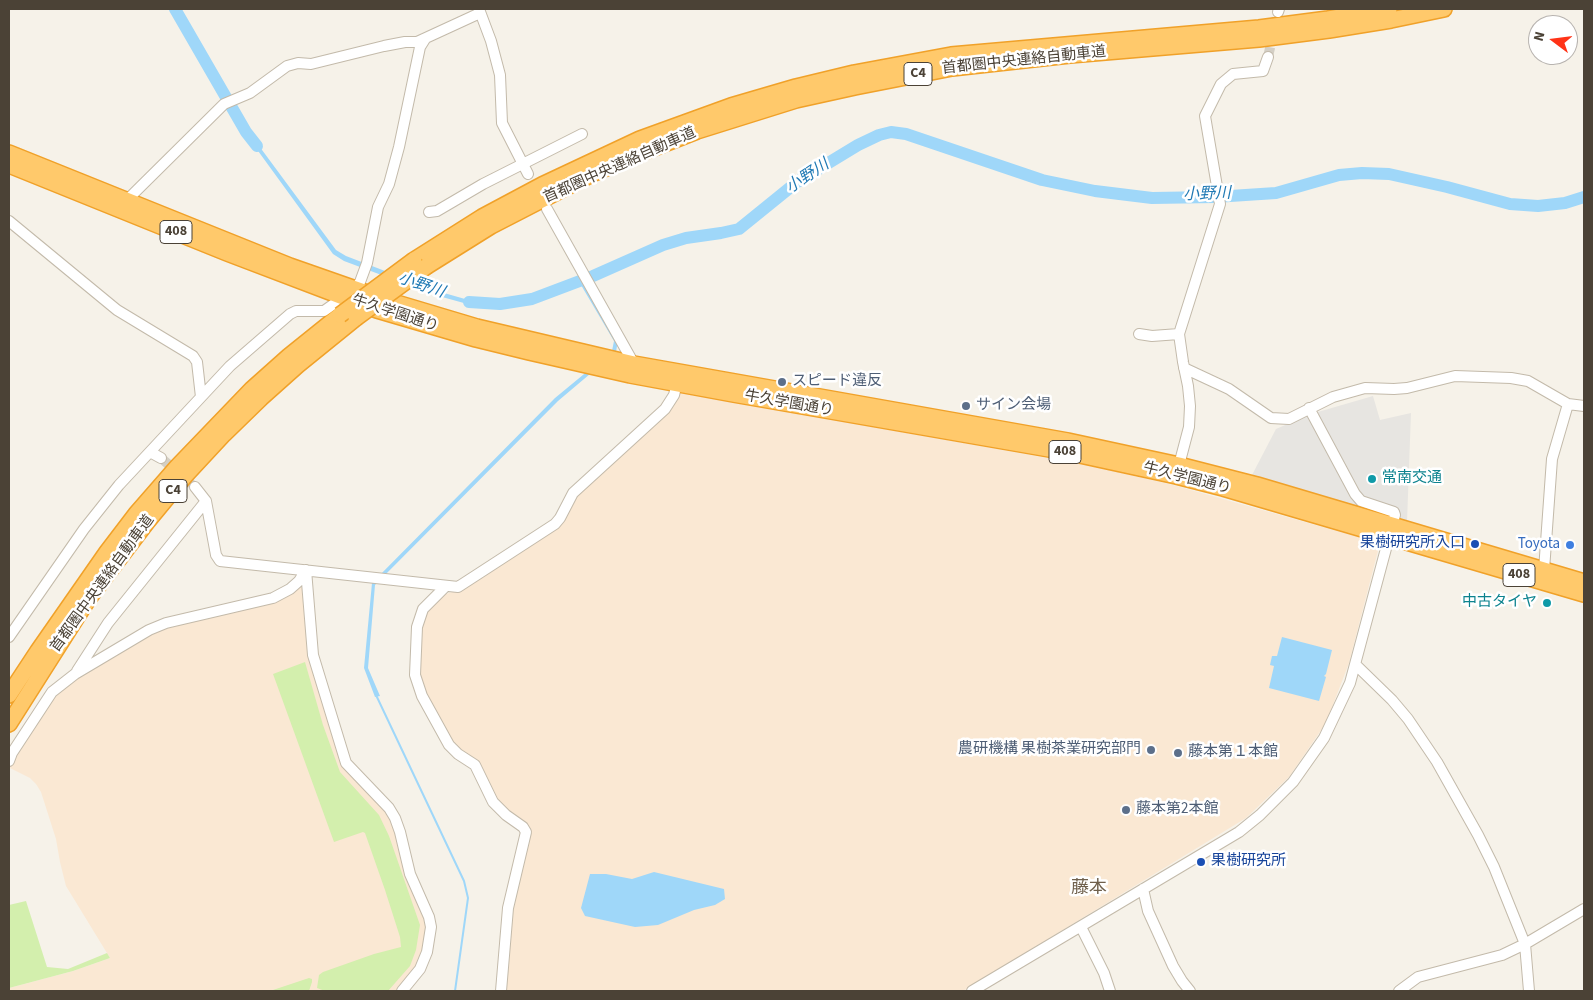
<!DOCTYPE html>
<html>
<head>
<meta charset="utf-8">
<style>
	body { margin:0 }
	#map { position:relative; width:1593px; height:1000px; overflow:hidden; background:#f6f2e9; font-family:"Source Sans 3",sans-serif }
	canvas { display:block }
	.frame { position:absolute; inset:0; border:10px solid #4b4236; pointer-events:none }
	.north { position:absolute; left:1528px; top:15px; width:50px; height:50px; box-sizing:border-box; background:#fff; border:1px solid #b7b3af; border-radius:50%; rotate:285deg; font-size:14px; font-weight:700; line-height:20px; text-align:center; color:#4b4236 }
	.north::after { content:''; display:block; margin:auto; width:18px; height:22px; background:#ff3317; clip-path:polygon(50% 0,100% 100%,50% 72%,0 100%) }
</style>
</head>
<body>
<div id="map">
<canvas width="1593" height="1000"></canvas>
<div class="frame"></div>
<div class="north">N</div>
</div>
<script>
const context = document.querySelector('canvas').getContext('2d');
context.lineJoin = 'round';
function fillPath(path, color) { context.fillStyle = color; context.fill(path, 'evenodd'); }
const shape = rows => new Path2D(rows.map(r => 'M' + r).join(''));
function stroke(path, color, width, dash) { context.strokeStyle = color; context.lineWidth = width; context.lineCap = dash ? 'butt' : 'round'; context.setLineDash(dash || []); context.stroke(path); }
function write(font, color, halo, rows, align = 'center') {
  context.font = font + ' "Source Sans 3","Noto Sans JP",sans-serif'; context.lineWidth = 5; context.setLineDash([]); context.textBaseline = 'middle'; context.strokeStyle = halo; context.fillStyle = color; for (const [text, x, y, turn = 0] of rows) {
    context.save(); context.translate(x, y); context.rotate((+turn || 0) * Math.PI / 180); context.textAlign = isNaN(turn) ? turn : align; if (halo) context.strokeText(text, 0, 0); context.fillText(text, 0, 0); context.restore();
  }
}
fillPath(shape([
	[678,392,1092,466,1173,485,1380,543,1349,663,1326,723,1289,777,1246,818,963,991,505,991,509,920,530,835,497,800,452,743,426,698,418,670,423,615,438,597,460,589,554,529,576,494,674,406,674,402],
	[299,584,304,586,338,752,391,818,427,923,427,936,419,963,397,991,9,991,9,988,73,971,110,958,66,886,60,862,56,839,41,792,36,784,30,778,10,768,13,761,58,691,87,670,159,629,216,615]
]), '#fae8d3');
fillPath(shape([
	[305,662,323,725,340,772,379,815,389,836,420,925,416,950,410,966,388,991,325,991,317,988,319,975,323,972,374,954,401,947,400,937,385,890,365,833,363,832,334,842,273,674],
	[26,901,47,967,68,969,107,953,110,958,73,971,9,988,9,905],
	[309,978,312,979,312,982,309,991,270,991]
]), '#d3efad');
fillPath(shape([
	[1373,396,1380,420,1411,413,1407,522,1252,475,1276,429,1311,414]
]), '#e7e5e1');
fillPath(shape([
	[248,131,336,250,346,256,437,291,472,301,486,302,486,306,471,305,435,295,344,261,333,254,245,133],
	[1584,195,1584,200,1566,205,1537,209,1539,204,1565,201],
	[585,282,618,340,616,352,558,401,375,585,368,668,380,696,375,697,364,668,372,583,555,398,612,351,614,341,581,285],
	[1282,637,1332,650,1326,674,1324,676,1326,677,1319,701,1269,688,1274,666,1270,665,1272,656,1277,656],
	[654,872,724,889,725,899,715,905,694,910,658,925,635,927,585,916,581,908,590,874,606,874,632,879]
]), '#9fd7f9');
stroke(shape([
	[581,280,583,283],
	[376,695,464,881,468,898,455,991]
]), '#9fd7f9', 2);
stroke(shape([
	[175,9,246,132,257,146],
	[469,302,500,304,532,299,593,276,663,245,686,238,721,233,739,229,797,182,858,145,879,135,891,132,906,134,1042,180,1095,191,1152,198,1215,197,1276,193,1339,175,1362,173,1389,174,1447,187,1510,204,1538,206,1565,203,1584,197]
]), '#9fd7f9', 12);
stroke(shape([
	[1268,57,1278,12],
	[161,458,195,487]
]), '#d4cfc5', 10, [10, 5]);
const minor = shape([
	[479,9,491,41,500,75,502,123,528,174],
	[1278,12,1279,9],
	[124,203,224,104,250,93,287,66,298,63,311,64,384,46,405,42,417,42,480,13],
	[547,209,634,364],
	[429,212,437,211,483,184,582,134],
	[9,221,117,310,193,356,197,362,201,397],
	[1139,334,1152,336,1179,334],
	[1184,368,1229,389,1271,418,1289,419,1333,397,1365,388,1394,389,1407,388,1455,376,1511,378,1528,381,1568,404,1584,406],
	[150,452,161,458],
	[1179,465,1189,427,1190,406,1188,386,1183,362,1179,334,1220,204,1205,116,1221,84,1233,74,1263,71,1268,57],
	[195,487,206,501,216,555,220,561,458,587,555,524,560,518,573,493,665,409,674,395,678,379],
	[306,570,313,655,346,763,389,808,395,818,400,832,410,874,429,917,431,927,427,952,420,969,402,991],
	[1544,570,1552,459,1568,404],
	[446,586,423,609,417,627,415,675,422,696,449,745,458,754,475,765,493,802,506,815,523,827,526,832,508,908,501,991],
	[9,637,84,529,119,485,230,366,290,314,296,311,324,311,355,289,360,282,367,263,378,207,389,184,399,147,420,47,425,39],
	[1356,665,1392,700,1408,719,1437,762,1478,835,1494,867,1525,944,1529,991],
	[77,671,108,623,206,501],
	[9,761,12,753,52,692,75,674,149,630,166,623,273,598,290,589,299,581,306,570],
	[1143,889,1148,911,1173,966,1182,981,1190,991],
	[1081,927,1104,973,1110,991],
	[972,991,1239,832,1260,815,1293,782,1324,738,1350,683,1395,515,1394,512,1361,501,1355,494,1309,408],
	[1399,991,1418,977,1502,955,1525,944,1584,909]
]);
const highway = shape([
	[9,153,290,266,390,301,477,327,634,364,1068,441,1179,465,1257,485,1584,582],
	[9,165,227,253,343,297,377,310,476,339,529,352,630,375,733,394,1066,452,1176,476,1223,488,1584,594],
	[414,260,482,217,542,185,640,139,731,106,796,87,854,73,951,55,1259,28,1328,19,1389,9],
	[427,266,491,226,592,174,646,151,697,131,796,100,855,87,952,68,1070,55,1259,39,1329,30,1391,20,1444,9],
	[9,695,38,651,107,552,136,514,177,467,252,389,289,356,340,315],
	[9,724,89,598,147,522,185,476,224,434,261,398,298,365,356,318]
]);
stroke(minor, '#c3baaa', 12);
stroke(highway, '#f0a129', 18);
stroke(minor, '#fff', 10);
stroke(highway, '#ffc96b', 15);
const highwayBridge = shape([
	[340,315,414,260],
	[356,318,427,266]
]);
stroke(highwayBridge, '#f0a129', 18, []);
stroke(highwayBridge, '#ffc96b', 15);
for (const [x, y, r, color] of [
	[782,382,5,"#5c6f8a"],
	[966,406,5,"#5c6f8a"],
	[1372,479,5,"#0f9aa8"],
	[1475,544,5,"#1a4fb4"],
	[1570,545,5,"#3f7fe0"],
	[1547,603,5,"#0f9aa8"],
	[1151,750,5,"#5c6f8a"],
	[1178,753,5,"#5c6f8a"],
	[1126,810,5,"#5c6f8a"],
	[1201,862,5,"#1a4fb4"]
]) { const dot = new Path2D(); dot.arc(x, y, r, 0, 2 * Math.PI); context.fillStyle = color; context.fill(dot); stroke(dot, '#fff', 2); }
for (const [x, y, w] of [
	[918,74,28],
	[176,232,32],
	[1065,452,32],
	[173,491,28],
	[1519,575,32]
]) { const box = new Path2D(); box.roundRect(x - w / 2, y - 11.5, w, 23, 4); context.fillStyle = '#fff'; context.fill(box); stroke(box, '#4b4236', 1); }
write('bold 14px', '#4b4236', null, [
	["C4",918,74],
	["408",176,232],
	["408",1065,452],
	["C4",173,491],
	["408",1519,575]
]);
write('15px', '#4b4236', '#fff', [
	["首都圏中央連絡自動車道",1024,61,-6],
	["首都圏中央連絡自動車道",620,166,-24],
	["牛久学園通り",395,314,18],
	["牛久学園通り",789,404,10],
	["牛久学園通り",1187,479,14],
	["首都圏中央連絡自動車道",103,584,-54]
]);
write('15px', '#4e5e75', '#fff', [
	["スピード違反",792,382],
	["サイン会場",976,406],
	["農研機構 果樹茶業研究部門",1141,750,"right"],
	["藤本第１本館",1188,753],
	["藤本第2本館",1136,810]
], 'left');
write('15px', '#0d838f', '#fff', [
	["常南交通",1382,479],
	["中古タイヤ",1537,603,"right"]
], 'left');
write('15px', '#164399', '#fff', [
	["果樹研究所入口",1465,544],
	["果樹研究所",1211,862,"left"]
], 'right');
write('15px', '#366cbe', '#fff', [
	["Toyota",1560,545]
], 'right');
write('italic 16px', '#1f79b4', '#fff', [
	["小野川",808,177,-34],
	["小野川",1207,195,-2],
	["小野川",421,286,19]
]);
write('18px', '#6f604c', '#fff', [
	["藤本",1089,889]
]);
</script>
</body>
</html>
